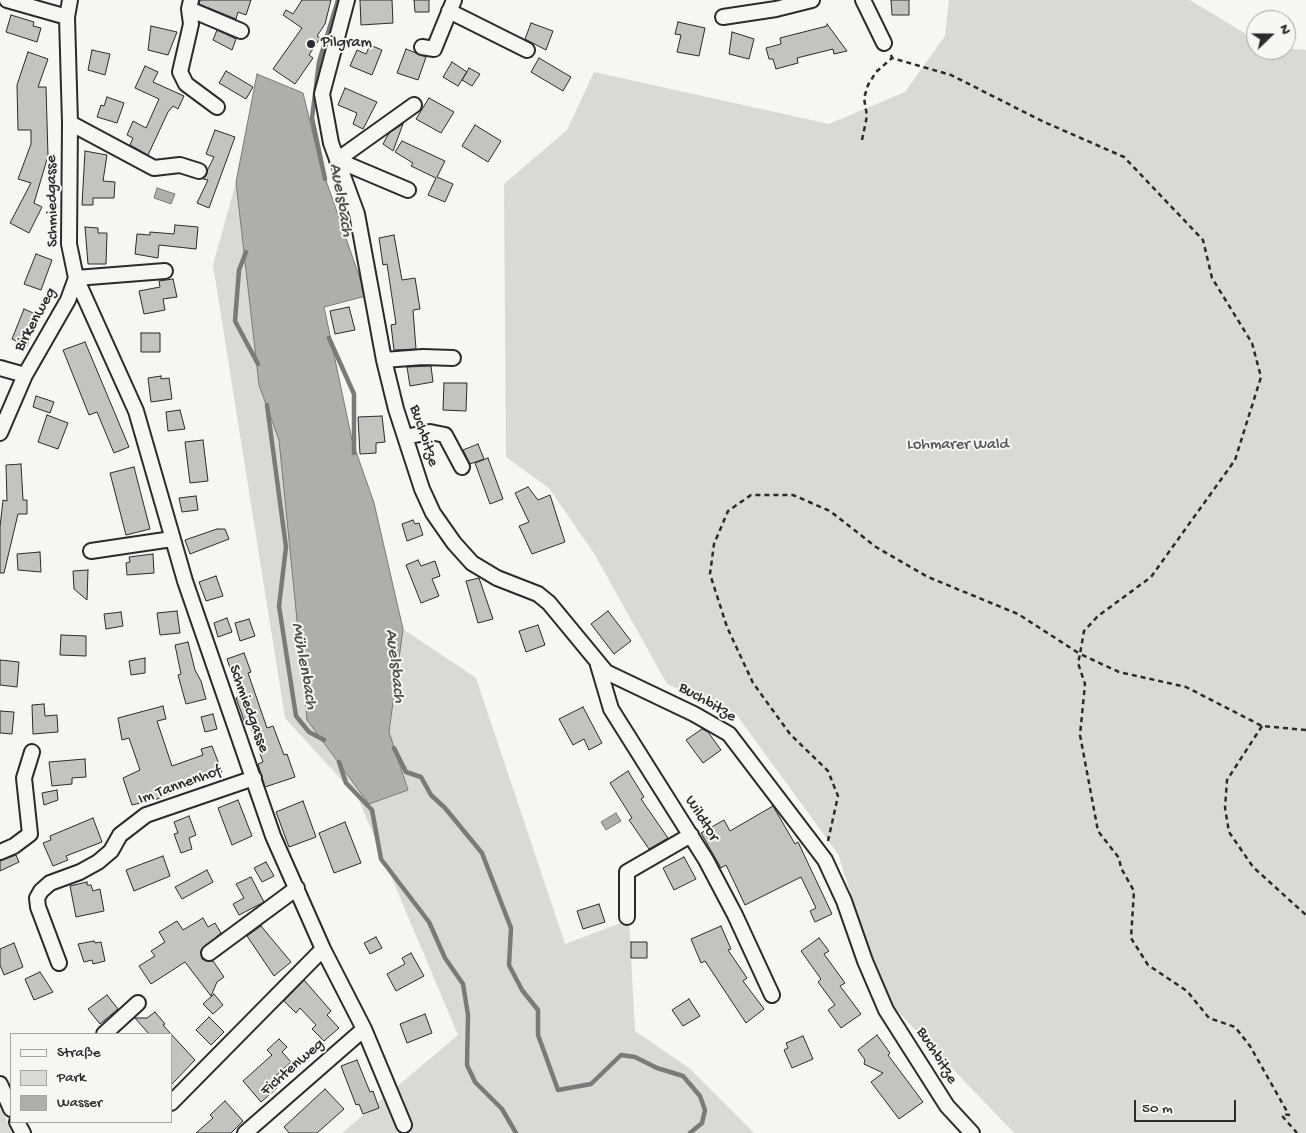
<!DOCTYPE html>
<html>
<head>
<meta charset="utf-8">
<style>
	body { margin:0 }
	#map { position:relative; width:1306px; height:1133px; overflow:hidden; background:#f6f6f2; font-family:"Gochi Hand",sans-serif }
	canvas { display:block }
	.legend { position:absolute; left:10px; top:1033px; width:162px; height:90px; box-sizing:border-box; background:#f6f6f2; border:1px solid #a5a5a2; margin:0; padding:6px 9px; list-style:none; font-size:15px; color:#2b2b2b }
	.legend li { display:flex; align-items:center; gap:10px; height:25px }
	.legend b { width:25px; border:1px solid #a5a5a2 }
	.north { position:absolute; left:1246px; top:10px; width:50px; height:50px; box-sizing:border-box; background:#f6f6f2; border:1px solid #a5a5a2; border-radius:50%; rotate:68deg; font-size:14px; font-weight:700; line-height:20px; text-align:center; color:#2b2b2b }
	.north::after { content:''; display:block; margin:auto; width:18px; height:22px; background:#2b2b2b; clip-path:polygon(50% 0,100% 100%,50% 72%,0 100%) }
	.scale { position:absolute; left:1134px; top:1100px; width:102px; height:22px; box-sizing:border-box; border:2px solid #2b2b2b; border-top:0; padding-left:6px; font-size:15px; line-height:18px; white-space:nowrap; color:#2b2b2b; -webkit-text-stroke:4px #f6f6f2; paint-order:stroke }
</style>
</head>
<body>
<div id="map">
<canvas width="1306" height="1133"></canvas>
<ul class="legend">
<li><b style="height:6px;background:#f6f6f2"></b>Straße</li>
<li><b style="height:14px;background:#d9d9d5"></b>Park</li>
<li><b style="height:14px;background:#aeaeab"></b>Wasser</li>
</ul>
<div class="north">N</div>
<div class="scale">50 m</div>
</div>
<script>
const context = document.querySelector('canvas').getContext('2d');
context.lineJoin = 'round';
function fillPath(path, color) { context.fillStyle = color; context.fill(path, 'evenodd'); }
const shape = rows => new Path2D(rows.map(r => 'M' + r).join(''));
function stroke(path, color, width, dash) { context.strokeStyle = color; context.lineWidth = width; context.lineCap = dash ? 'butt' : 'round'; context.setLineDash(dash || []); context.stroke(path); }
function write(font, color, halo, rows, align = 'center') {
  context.font = font + ' "Gochi Hand",sans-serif'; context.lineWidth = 4; context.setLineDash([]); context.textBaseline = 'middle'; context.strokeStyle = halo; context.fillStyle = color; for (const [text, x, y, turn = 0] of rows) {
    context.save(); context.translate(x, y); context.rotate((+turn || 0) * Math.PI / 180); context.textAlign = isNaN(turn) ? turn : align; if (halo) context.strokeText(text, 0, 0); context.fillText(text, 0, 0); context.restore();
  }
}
fillPath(shape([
	[949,0,1190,0,1256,40,1256,50,1286,50,1286,48,1306,50,1306,1133,1014,1133,884,997,838,854,736,714,667,684,595,555,549,488,506,457,504,184,567,130,594,72,829,124,905,92,945,36],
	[236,182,259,385,408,790,389,732,403,629,476,678,565,944,629,920,635,1031,689,1068,754,1133,342,1133,458,1035,358,798,285,718,213,265],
	[0,1104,7,1121,15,1133,0,1133]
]), '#d9d9d5');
const water = shape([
	[257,74,303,93,320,163,366,296,324,307,352,440,374,503,403,629,389,732,408,790,369,804,307,720,279,440,259,385,236,182,257,74],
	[157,188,175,194,171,204,154,198,157,188],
	[616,813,621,821,606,830,601,822,616,813]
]);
fillPath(water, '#aeaeab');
stroke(water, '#7a7a78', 1);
stroke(shape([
	[325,179,312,118,319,62,338,0],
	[246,252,239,270,235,321,258,364],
	[329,338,354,394,354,453],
	[267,405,286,547,279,606,296,716,309,732,324,740],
	[394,748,406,772,421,777,431,795,445,808,482,853,511,928,509,965,522,990,538,1010,538,1035,558,1090,591,1084,621,1055,635,1057,657,1068,683,1076,700,1096,705,1110,702,1123,690,1133],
	[339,762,346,783,372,810,381,859,429,922,445,958,463,984,468,1015,467,1065,475,1082,502,1109,516,1133]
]), '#7a7a78', 4.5);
const building = shape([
	[200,0,251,0,246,15,238,12,236,19,199,4,200,0],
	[302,0,331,0,325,24,317,36,320,38,309,55,313,58,295,84,273,69,302,28,283,15,286,10,293,14,302,0],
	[360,0,392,0,393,23,361,25,360,0],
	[414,0,429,0,429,12,415,12,414,0],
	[891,0,909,0,909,15,892,15,891,0],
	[11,15,34,22,33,26,41,28,37,42,6,32,11,15],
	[678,22,705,28,699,56,677,52,681,35,675,34,678,22],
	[531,23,553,31,546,50,525,39,531,23],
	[827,24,847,51,834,54,833,49,797,58,798,63,776,69,773,59,769,59,766,48,781,44,780,38,827,26,827,24],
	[151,26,177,32,168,55,148,50,151,26],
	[217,30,236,39,232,50,213,40,217,30],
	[732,32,754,39,749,59,729,54,732,32],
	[370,45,382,50,372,75,350,66,357,50,366,54,370,45],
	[406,49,426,57,418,80,397,73,406,49],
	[92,50,110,54,105,75,88,70,92,50],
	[28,52,48,59,38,87,46,87,48,156,34,203,42,207,29,233,10,223,31,183,18,179,31,144,31,130,18,130,17,85,28,52],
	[539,58,571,77,563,91,531,72,539,58],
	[452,62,467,72,458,86,443,77,452,62],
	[145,66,158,72,153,82,184,96,178,109,173,106,168,112,148,155,130,145,133,138,127,135,133,121,146,128,159,99,135,88,145,66],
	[469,68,480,74,472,86,462,80,469,68],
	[226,71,253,87,246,99,219,83,226,71],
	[345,88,377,102,363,129,353,124,357,113,338,105,345,88],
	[107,97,124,103,117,123,97,117,101,105,104,106,107,97],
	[429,98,454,112,441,133,416,119,429,98],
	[403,124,393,151,383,144,389,133,403,124],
	[475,125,501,141,488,162,462,146,475,125],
	[215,130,235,137,209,208,197,203,208,180,203,179,214,157,206,154,215,130],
	[402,141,445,161,437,177,453,184,445,202,428,195,436,178,411,166,413,163,395,152,402,141],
	[85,151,107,155,103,181,115,182,114,198,93,198,93,205,82,205,85,151],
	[175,225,198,227,196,249,159,245,158,258,135,254,137,234,150,235,150,232,174,234,175,225],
	[85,227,98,228,98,233,107,233,106,264,88,264,85,227],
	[394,235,402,280,415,278,420,309,413,310,416,349,394,350,391,325,396,324,387,264,383,265,379,238,394,235],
	[36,254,52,260,41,290,24,284,36,254],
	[173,279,177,297,163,299,165,310,144,314,139,291,160,287,159,281,173,279],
	[349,307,355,330,335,334,330,311,349,307],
	[24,309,40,316,27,346,12,339,24,309],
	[141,333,160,333,160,352,141,352,141,333],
	[85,342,129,447,114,453,97,412,89,415,63,350,85,342],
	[431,366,433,382,410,386,407,367,431,366],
	[161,376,161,379,169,378,172,399,151,402,148,378,161,376],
	[444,383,467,383,466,411,443,410,444,383],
	[36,396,54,402,50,413,33,407,36,396],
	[180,410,185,429,168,431,166,412,180,410],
	[47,415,68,423,58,449,38,442,47,415],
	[382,416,385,442,376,443,376,453,360,454,358,417,382,416],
	[203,440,208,481,190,483,185,442,203,440],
	[478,444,484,459,470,464,463,450,478,444],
	[488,458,503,499,490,504,475,463,488,458],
	[21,464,23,500,27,500,27,514,18,514,4,573,0,573,0,527,3,500,7,501,6,465,21,464],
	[134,467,150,529,126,535,110,473,134,467],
	[528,487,538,500,550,495,565,542,532,554,519,526,529,522,515,493,528,487],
	[196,496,198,510,182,512,179,498,196,496],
	[413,520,415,524,419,523,423,535,407,541,402,524,413,520],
	[217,529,225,529,229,539,190,554,185,540,217,529],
	[40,552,41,572,18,570,17,554,40,552],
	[153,554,154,573,127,575,126,563,130,562,129,557,153,554],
	[418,560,421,566,435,561,440,576,432,579,439,596,421,603,406,565,418,560],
	[88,570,87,600,74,589,73,571,88,570],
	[216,576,223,596,206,601,199,582,216,576],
	[479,578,493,619,478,623,466,581,479,578],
	[177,611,180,633,160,635,157,613,177,611],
	[608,611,631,641,614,654,591,624,608,611],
	[121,612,123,626,106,629,104,614,121,612],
	[227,618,232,632,218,637,214,623,227,618],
	[249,619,255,636,240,641,235,623,249,619],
	[538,625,545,645,526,652,519,631,538,625],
	[61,635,86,636,86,656,60,655,61,635],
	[188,642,195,670,201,681,206,699,186,704,178,675,181,674,175,645,188,642],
	[244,653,251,672,248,673,267,728,273,726,284,755,287,754,295,777,265,787,258,764,263,762,250,725,246,726,236,698,240,696,227,659,244,653],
	[145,658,145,673,131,675,129,661,145,658],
	[0,660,19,662,17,687,0,685,0,660],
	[44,704,45,716,57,715,58,732,33,734,32,705,44,704],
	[163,706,166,719,157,721,172,766,203,755,201,749,212,746,222,772,187,785,188,787,170,791,171,793,157,799,132,805,123,778,140,770,129,738,122,740,118,718,163,706],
	[583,707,602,743,589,750,584,739,573,745,559,719,583,707],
	[0,711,14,712,12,734,0,733,0,711],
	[213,714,217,729,205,732,201,717,213,714],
	[702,729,708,732,721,750,703,763,686,740,702,729],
	[85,759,86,777,72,778,72,784,52,786,49,762,85,759],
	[628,771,644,797,641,799,668,838,649,849,629,820,632,818,610,783,628,771],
	[57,790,58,800,44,805,42,793,57,790],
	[238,800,252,836,232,845,218,808,238,800],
	[303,801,316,837,289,847,276,812,303,801],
	[773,806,795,844,798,842,832,914,815,922,810,911,816,908,801,877,745,905,726,865,721,868,701,833,724,820,730,831,773,806],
	[189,816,196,835,189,838,192,849,181,853,174,834,178,833,174,822,189,816],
	[93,818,102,842,66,856,68,860,53,866,43,843,51,840,50,836,93,818],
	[345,822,361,863,334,873,319,833,345,822],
	[16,855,19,862,0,871,0,861,16,855],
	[163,856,170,876,134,891,126,870,163,856],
	[684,857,696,879,674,890,663,868,684,857],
	[266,862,274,876,262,882,254,868,266,862],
	[207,870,213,882,182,899,175,887,207,870],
	[251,877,264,902,239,915,233,904,244,898,236,884,251,877],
	[87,882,87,885,91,885,93,891,100,889,104,911,76,917,70,886,87,882],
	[599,904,605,922,583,929,577,911,599,904],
	[203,918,208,927,215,923,221,933,201,950,202,959,206,961,213,961,224,977,217,982,211,996,185,962,151,984,139,966,155,956,151,951,165,942,159,932,177,921,183,930,203,918],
	[261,926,291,962,274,976,247,936,261,926],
	[721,926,731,949,728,950,747,978,743,981,764,1009,746,1023,705,961,701,963,691,939,721,926],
	[376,937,382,948,370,954,364,943,376,937],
	[819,938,829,951,824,954,845,983,840,986,861,1014,841,1028,828,1010,835,1005,818,982,821,979,801,951,819,938],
	[94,941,95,943,101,942,105,961,93,964,92,960,84,962,78,944,94,941],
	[631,942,647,942,647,958,631,958,631,942],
	[14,943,23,967,4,975,0,965,0,949,14,943],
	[411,953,424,976,396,991,387,974,405,964,402,958,411,953],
	[40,972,53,992,34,1000,25,979,40,972],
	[304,980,331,1011,327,1015,339,1028,324,1041,312,1029,316,1025,300,1008,296,1013,284,1001,304,980],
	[214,994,223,1005,213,1014,203,1004,214,994],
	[107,995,118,1009,100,1024,88,1009,107,995],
	[689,999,700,1016,683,1026,672,1010,689,999],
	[155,1012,165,1024,163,1025,171,1034,149,1034,135,1018,147,1018,155,1012],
	[425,1014,432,1033,407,1043,400,1024,425,1014],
	[209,1017,224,1032,211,1045,196,1030,209,1017],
	[171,1034,195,1060,171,1085,171,1034],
	[877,1035,890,1053,888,1055,923,1102,899,1119,871,1082,883,1073,864,1064,865,1060,858,1050,877,1035],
	[803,1036,813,1059,792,1068,784,1050,788,1048,786,1043,803,1036],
	[279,1039,287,1047,282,1052,291,1062,270,1081,277,1088,261,1102,243,1081,272,1055,267,1050,279,1039],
	[357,1060,370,1092,373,1091,379,1108,363,1114,359,1104,356,1105,341,1066,357,1060],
	[325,1089,344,1109,317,1133,289,1133,284,1127,325,1089],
	[225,1101,243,1121,231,1133,196,1133,213,1118,210,1115,225,1101]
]);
fillPath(building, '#c3c3c0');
stroke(building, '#2b2b2b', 1);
const minor = shape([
	[7,0,67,17],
	[70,0,67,17,70,123,69,244,76,278,136,411,185,581,273,836,323,949,364,1029,404,1125],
	[191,0,189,9,191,24,180,72,186,84,217,107],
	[347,0,322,94,331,143,357,214,384,360,396,409,422,489,433,513,454,543,472,563,497,578,538,594,549,603,606,672,694,714,729,734,825,860,844,901,865,961,886,1010,947,1106,972,1133],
	[863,0,884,43],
	[189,9,241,31],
	[449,11,527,50],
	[723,17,776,9,812,0],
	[422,47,434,49,454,0],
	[70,123,154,168,180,165,199,171],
	[337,160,414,105],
	[337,160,408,190],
	[76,278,165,271],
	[384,360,423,357,453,358],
	[0,368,25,375],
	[0,433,25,375,68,300,76,278],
	[405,437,430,432,445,435,462,467],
	[91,551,172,539],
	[598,665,611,709,706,860,735,915,772,995],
	[0,852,14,846,30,834,24,778,32,752],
	[627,917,627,872,691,835],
	[209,953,297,888],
	[59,963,38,907,37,898,41,891,50,883,80,872,98,862,111,851,120,835,146,815,254,778],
	[104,1034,138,1003],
	[0,1084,11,1109],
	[171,1103,323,949],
	[17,1122,23,1133],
	[245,1133,364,1029]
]);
stroke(minor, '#2b2b2b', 18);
stroke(shape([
	[891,55,892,58,951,75,1042,121,1124,157,1203,240,1212,278,1252,343,1261,377,1235,460,1151,577,1098,616,1084,631,1080,654,1119,672,1186,687,1262,726,1306,730],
	[862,140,867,116,864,98,868,85,876,72,892,58],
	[1262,726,1227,780,1225,808,1229,832,1253,867,1306,915],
	[828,841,838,796,828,771,790,734,753,683,727,627,710,574,714,544,728,511,751,495,793,495,830,511,876,547,928,577,1018,614,1080,654,1078,663,1085,684,1080,735,1098,831,1119,858,1121,868,1134,891,1131,938,1148,965,1187,991,1209,1018,1235,1027,1250,1046,1289,1115,1283,1114,1283,1117,1297,1133]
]), '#2b2b2b', 2.5, [5, 4]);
stroke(minor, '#f6f6f2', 14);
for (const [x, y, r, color] of [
	[311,44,5,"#2b2b2b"]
]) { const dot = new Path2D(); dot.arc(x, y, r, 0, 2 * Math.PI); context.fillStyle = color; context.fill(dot); stroke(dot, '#f6f6f2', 2); }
write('16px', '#2b2b2b', '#f6f6f2', [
	["Pilgram",321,44]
], 'left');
write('16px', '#2b2b2b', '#f6f6f2', [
	["Schmiedgasse",53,201,-91],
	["Birkenweg",36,320,-61],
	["Buchbitze",423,436,72],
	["Buchbitze",707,703,30],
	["Schmiedgasse",248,709,70],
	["Im Tannenhof",180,786,-20],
	["Wildtor",701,819,58],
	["Buchbitze",936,1056,58],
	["Fichtenweg",293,1068,-41]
]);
write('16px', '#565656', '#f6f6f2', [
	["Lohmarer Wald",958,446]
]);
write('italic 18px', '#525251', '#f6f6f2', [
	["Auelsbach",340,200,80],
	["Mühlenbach",303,666,80],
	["Auelsbach",394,666,83]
]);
</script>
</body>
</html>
